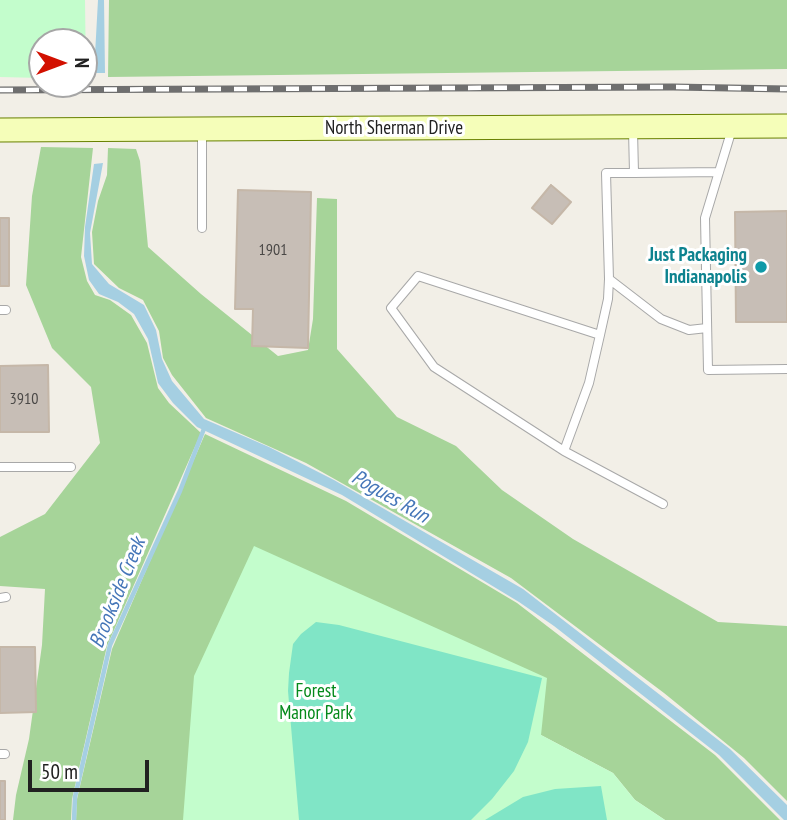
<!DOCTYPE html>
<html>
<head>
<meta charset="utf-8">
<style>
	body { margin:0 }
	#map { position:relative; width:787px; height:820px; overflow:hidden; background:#f2efe7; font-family:"PT Sans Narrow",sans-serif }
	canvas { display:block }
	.north { position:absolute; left:28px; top:28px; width:70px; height:70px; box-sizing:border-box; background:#fff; border:2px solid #a6a6a6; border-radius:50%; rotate:90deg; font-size:19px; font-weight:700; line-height:28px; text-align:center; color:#212121 }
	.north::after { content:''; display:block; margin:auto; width:24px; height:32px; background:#d21000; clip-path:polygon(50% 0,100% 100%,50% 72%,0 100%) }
	.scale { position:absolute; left:28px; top:760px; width:121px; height:32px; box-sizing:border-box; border:4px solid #212121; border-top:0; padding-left:9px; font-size:21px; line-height:24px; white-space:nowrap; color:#212121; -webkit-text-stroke:5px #fff; paint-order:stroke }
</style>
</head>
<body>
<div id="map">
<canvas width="787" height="820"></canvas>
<div class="north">N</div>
<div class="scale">50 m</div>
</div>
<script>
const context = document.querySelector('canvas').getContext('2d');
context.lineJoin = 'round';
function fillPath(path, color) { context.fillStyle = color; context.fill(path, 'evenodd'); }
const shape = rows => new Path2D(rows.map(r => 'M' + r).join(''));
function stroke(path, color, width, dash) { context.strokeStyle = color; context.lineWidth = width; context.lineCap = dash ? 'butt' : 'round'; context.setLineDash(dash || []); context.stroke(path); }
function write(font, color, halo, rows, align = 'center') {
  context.font = font + ' "PT Sans Narrow",sans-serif'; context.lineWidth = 6; context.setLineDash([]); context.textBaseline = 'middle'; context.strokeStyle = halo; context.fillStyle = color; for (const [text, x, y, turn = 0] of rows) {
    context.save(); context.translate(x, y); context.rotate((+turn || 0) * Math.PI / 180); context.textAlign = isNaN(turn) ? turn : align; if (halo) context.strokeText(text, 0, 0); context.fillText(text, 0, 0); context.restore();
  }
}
fillPath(shape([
	[109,0,787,0,787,69,108,77],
	[41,147,93,148,81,257,87,281,95,295,110,300,131,315,147,343,158,388,169,403,201,433,107,646,72,799,71,820,13,820,16,795,29,739,42,645,45,589,0,586,0,537,45,514,100,443,91,387,52,348,26,285,32,196],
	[108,148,136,149,140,161,148,247,201,294,278,356,308,350,313,319,317,198,337,199,337,349,397,417,456,446,502,490,573,539,718,622,787,626,787,801,744,758,664,693,511,578,306,463,206,418,172,375,163,358,159,331,143,300,119,288,94,264,92,232,98,201,107,175],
	[205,434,346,501,517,603,715,755,780,820,665,820,635,800,613,773,541,735,184,820,76,820,77,799,112,649]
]), '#a6d499');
fillPath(shape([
	[0,0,85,0,86,78,84,42,42,42,42,78,0,77],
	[254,546,547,678,541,735,613,773,635,800,665,820,183,820,194,676]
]), '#c3fdcc');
fillPath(shape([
	[316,622,339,625,542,678,528,742,514,771,492,799,471,820,299,820,288,691,289,673,293,644,301,634],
	[601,786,607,820,485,820,523,797,555,789]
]), '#80e5c6');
fillPath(shape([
	[98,0,104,0,105,73,94,73],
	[103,163,90,233,92,264,109,284,144,305,156,330,162,359,172,381,204,419,269,447,334,480,523,589,730,749,787,805,787,820,784,820,719,755,554,626,519,602,342,495,197,427,173,403,158,383,148,339,134,314,118,302,99,294,89,280,84,256,85,227,94,164]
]), '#a5cfe2');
stroke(shape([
	[74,820,75,797,110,645,180,491,205,426]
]), '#a5cfe2', 4.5);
const building = shape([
	[551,185,571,202,552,224,532,208,551,185],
	[238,190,311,192,308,348,252,346,253,309,235,309,238,190],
	[787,211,787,322,736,322,735,212,787,211],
	[0,218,9,218,9,286,0,286,0,218],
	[48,365,49,432,0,432,0,366,48,365],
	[0,647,35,647,36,712,0,713,0,647],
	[0,781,5,781,5,820,0,820,0,781]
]);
fillPath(building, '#c7beb6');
stroke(building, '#c5b7a8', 2);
const lane = shape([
	[732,129,705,218,708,370,787,369],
	[633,130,634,173,719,172],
	[634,173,606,173,609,279,661,319,689,330,707,328],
	[202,228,202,133],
	[0,310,6,310],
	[600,335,418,276,391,308,434,367,564,451,589,383,600,335,608,299,609,279],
	[564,451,663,504],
	[0,467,71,467],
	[0,598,6,597],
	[0,754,5,754]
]);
const secondary = shape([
	[0,130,787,126]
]);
stroke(lane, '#a8a8a8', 10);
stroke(secondary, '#688000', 25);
stroke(lane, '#fff', 8);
stroke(secondary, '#f5feb9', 23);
const rail = shape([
	[0,90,673,87,787,89]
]);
stroke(rail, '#6f6f6f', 7);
stroke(rail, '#fff', 4.5, [13]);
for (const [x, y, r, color] of [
	[761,267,7,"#0f9aa8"]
]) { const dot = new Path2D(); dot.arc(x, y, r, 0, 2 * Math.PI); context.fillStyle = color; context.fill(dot); stroke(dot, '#fff', 2.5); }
write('16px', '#4a4846', null, [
	["1901",273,250],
	["3910",24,399]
]);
write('19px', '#212121', '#fff', [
	["North Sherman Drive",394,129]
]);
write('bold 19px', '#0d838f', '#fff', [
	["Just Packaging",747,256],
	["Indianapolis",747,278]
], 'right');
write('19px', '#04891a', '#fff', [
	["Forest",316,692],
	["Manor Park",316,714]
]);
write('italic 21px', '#4576b8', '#fff', [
	["Pogues Run",390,497,30],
	["Brookside Creek",118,593,-68]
]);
</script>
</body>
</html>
